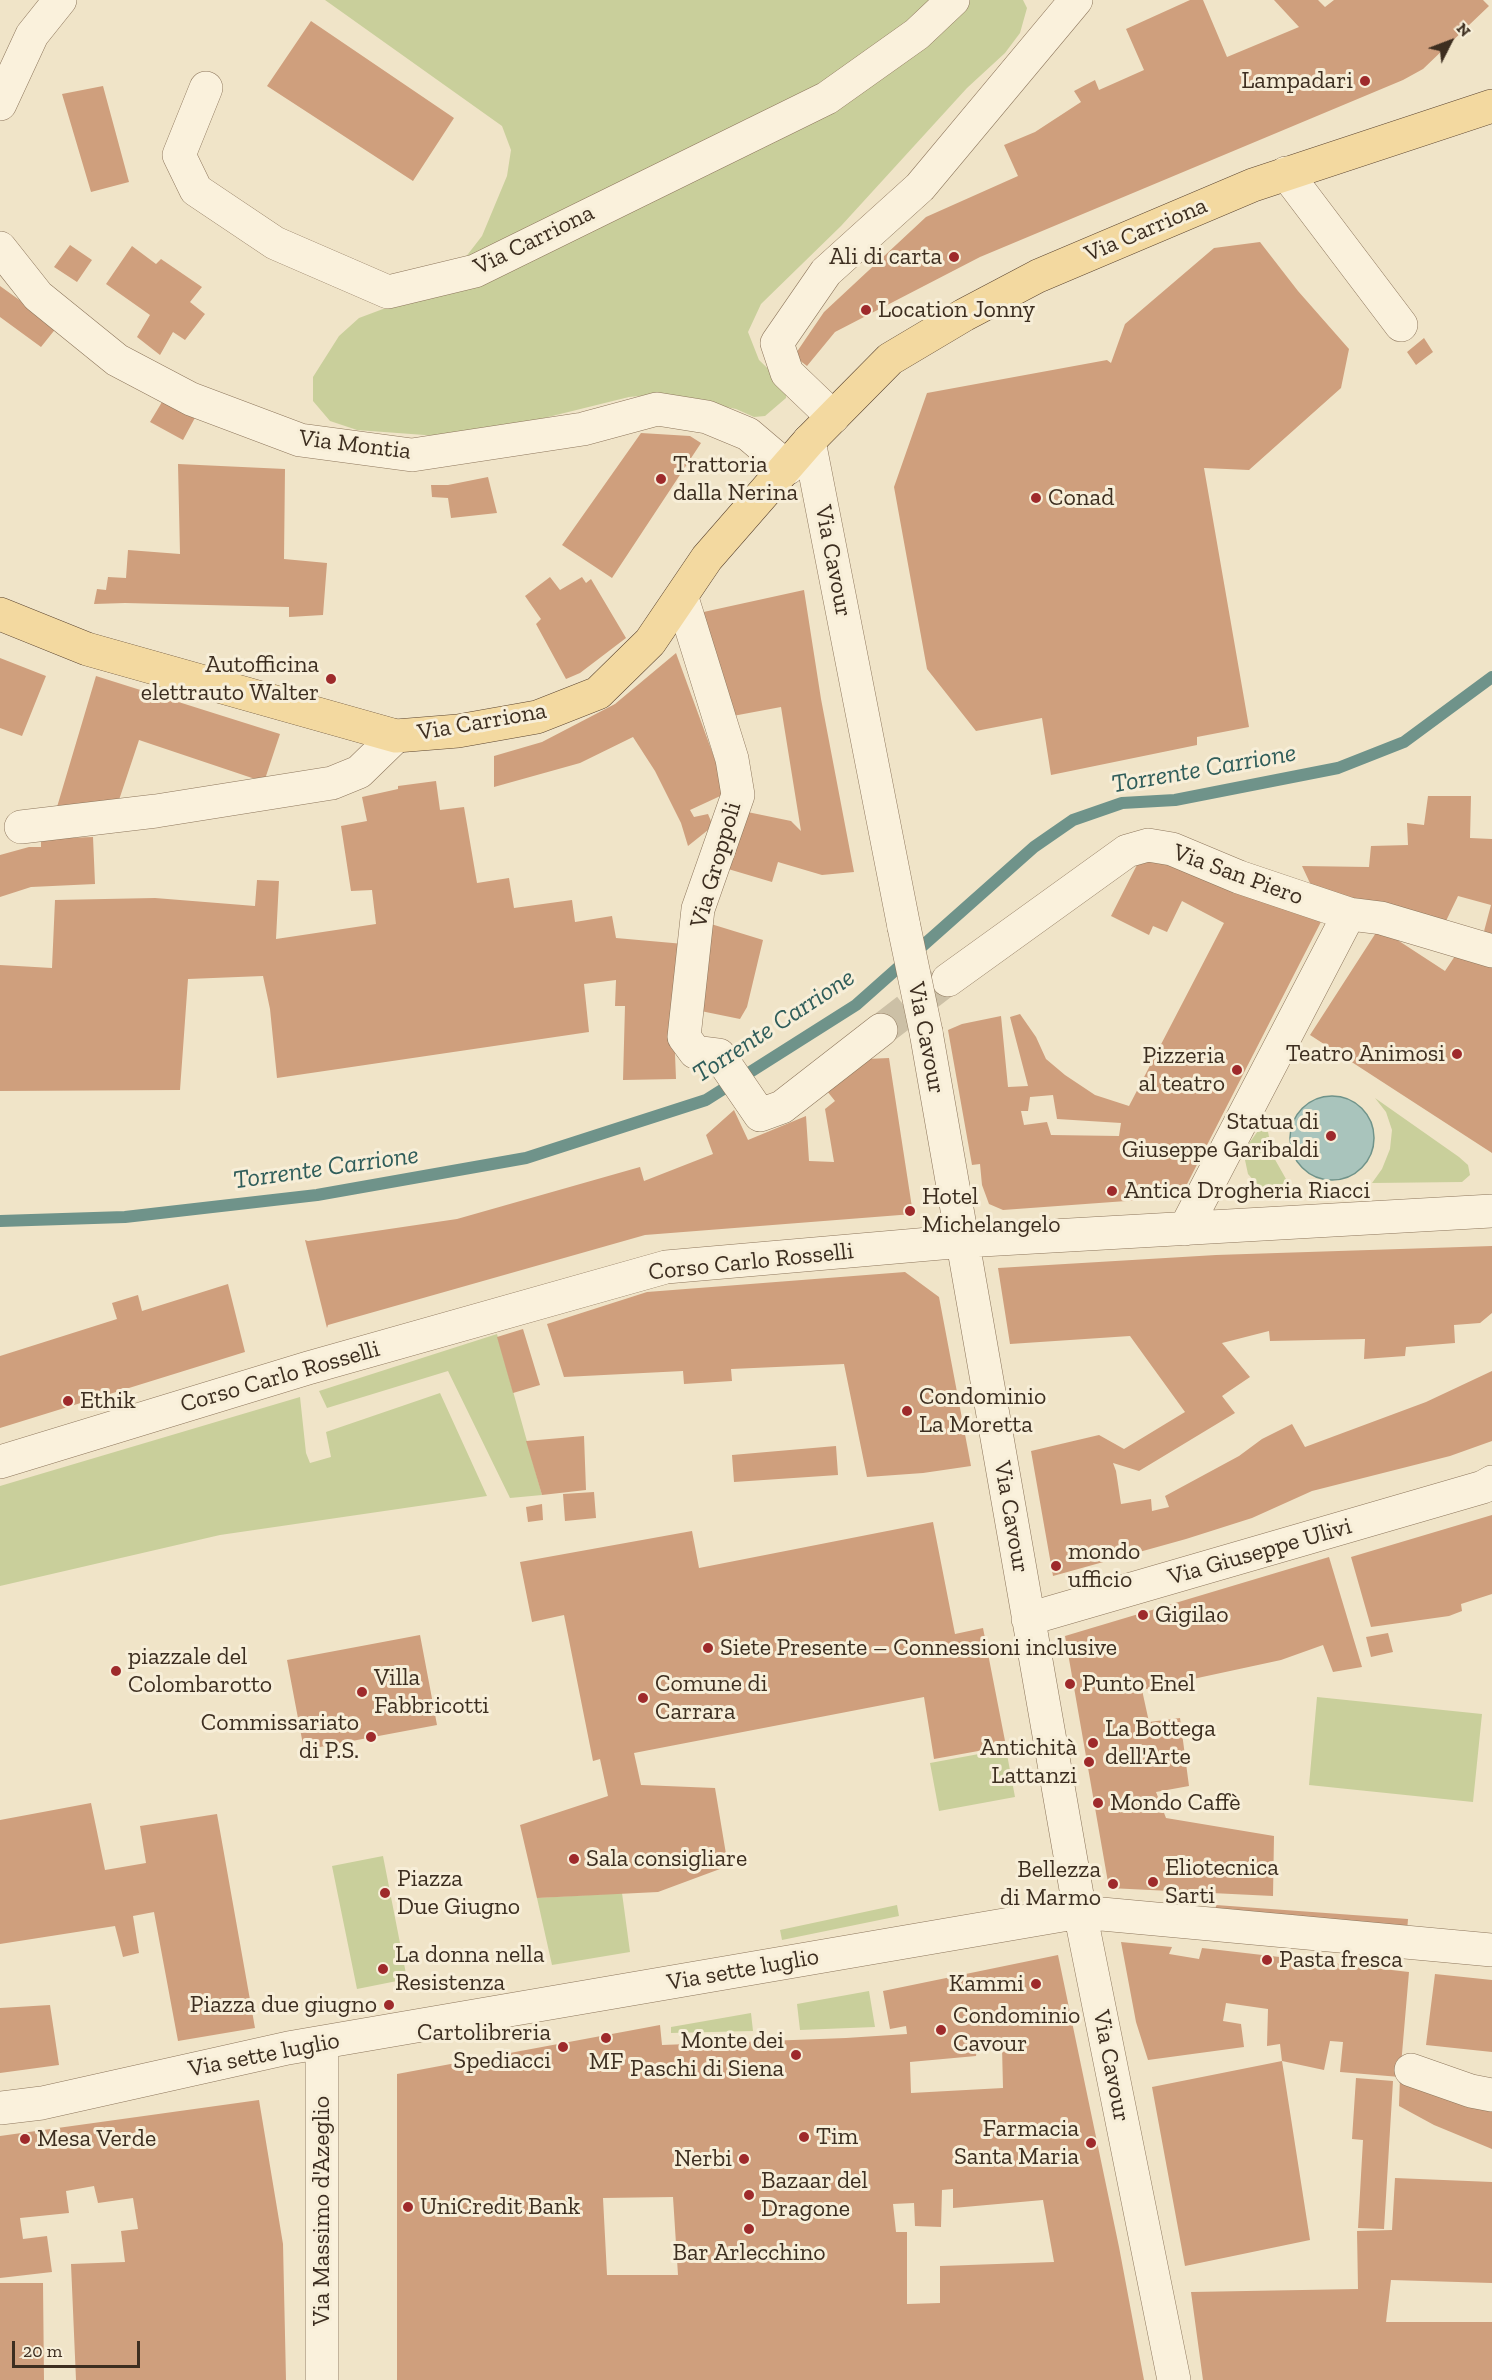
<!DOCTYPE html>
<html>
<head>
<meta charset="utf-8">
<style>
	body { margin:0 }
	#map { position:relative; width:1492px; height:2380px; overflow:hidden; background:#f0e4c8; font-family:"Zilla Slab",serif }
	canvas { display:block }
	.north { position:absolute; left:1420px; top:12px; width:60px; height:60px; -webkit-text-stroke:4px #f7eed8; paint-order:stroke; rotate:48deg; font-size:16px; font-weight:700; line-height:24px; text-align:center; color:#3d2e20 }
	.north::after { content:''; display:block; margin:auto; width:21px; height:27px; background:#3d2e20; clip-path:polygon(50% 0,100% 100%,50% 72%,0 100%) }
	.scale { position:absolute; left:12px; top:2341px; width:128px; height:27px; box-sizing:border-box; border:3px solid #3d2e20; border-top:0; padding-left:8px; font-size:18px; line-height:21px; white-space:nowrap; color:#3d2e20; -webkit-text-stroke:4px #f7eed8; paint-order:stroke }
</style>
</head>
<body>
<div id="map">
<canvas width="1492" height="2380"></canvas>
<div class="north">N</div>
<div class="scale">20 m</div>
</div>
<script>
const context = document.querySelector('canvas').getContext('2d');
context.lineJoin = 'round';
function fillPath(path, color) { context.fillStyle = color; context.fill(path, 'evenodd'); }
const shape = rows => new Path2D(rows.map(r => 'M' + r).join(''));
function stroke(path, color, width, dash) { context.strokeStyle = color; context.lineWidth = width; context.lineCap = dash ? 'butt' : 'round'; context.setLineDash(dash || []); context.stroke(path); }
function write(font, color, halo, rows, align = 'center') {
  context.font = font + ' "Zilla Slab",serif'; context.lineWidth = 6; context.setLineDash([]); context.textBaseline = 'middle'; context.strokeStyle = halo; context.fillStyle = color; for (const [text, x, y, turn = 0] of rows) {
    context.save(); context.translate(x, y); context.rotate((+turn || 0) * Math.PI / 180); context.textAlign = isNaN(turn) ? turn : align; if (halo) context.strokeText(text, 0, 0); context.fillText(text, 0, 0); context.restore();
  }
}
fillPath(shape([
	[325,0,1023,0,1027,8,1020,33,1005,53,967,88,841,226,761,304,748,332,759,360,787,387,786,398,765,416,754,417,736,409,663,394,629,397,536,420,438,436,357,430,330,421,313,401,313,377,339,336,359,318,383,309,409,304,432,293,451,276,482,236,507,176,511,150,502,126],
	[1375,1098,1459,1157,1468,1165,1470,1175,1462,1182,1372,1183,1382,1169,1390,1149,1392,1130,1386,1112],
	[1263,1124,1267,1127,1273,1156,1286,1179,1282,1185,1272,1189,1265,1189,1256,1183,1248,1174,1245,1160,1247,1146],
	[497,1334,542,1495,510,1498,448,1371,327,1408,319,1391],
	[440,1393,487,1496,220,1535,0,1586,0,1486,300,1397,306,1453,310,1463,331,1457,326,1432],
	[1317,1697,1482,1714,1473,1802,1309,1785],
	[1006,1749,1015,1797,939,1811,930,1763],
	[383,1856,407,1979,357,1989,332,1866],
	[622,1893,630,1952,552,1965,537,1898],
	[897,1905,899,1916,782,1940,780,1930],
	[869,1991,875,2027,800,2030,797,2004],
	[751,2013,753,2031,671,2033,671,2027]
]), '#c9cf9b');
const water = shape([
	'1290 1138a42 42 0 1 1 84 0a42 42 0 1 1-84 0Z'
]);
fillPath(water, '#a9c4bc');
stroke(water, '#6f938a', 1.5);
stroke(shape([
	[0,1221,125,1217,317,1195,526,1158,706,1100,856,1005,1034,847,1073,820,1122,803,1175,800,1338,768,1404,742,1492,677]
]), '#6f938a', 12);
fillPath(shape([
	[1190,0,1203,0,1227,57,1299,27,1274,0,1318,0,1325,7,1334,0,1483,0,1489,6,1423,69,1403,80,980,257,835,332,807,366,794,356,824,312,926,217,1018,176,1004,145,1035,132,1081,102,1074,91,1095,80,1099,90,1144,70,1126,29],
	[311,21,454,118,413,181,267,86],
	[103,86,129,182,91,192,62,94],
	[1260,242,1298,291,1349,349,1341,388,1249,470,1204,468,1249,727,1197,737,1197,745,1051,775,1042,718,976,731,927,669,894,487,927,393,1107,360,1111,363,1125,324,1214,248],
	[70,245,92,260,77,282,54,267],
	[132,246,156,264,161,259,202,287,190,302,205,314,185,340,173,332,160,355,137,337,150,315,106,284],
	[0,286,57,327,41,347,0,317],
	[1424,338,1433,352,1416,365,1407,352],
	[165,397,197,414,183,440,150,422],
	[641,433,690,436,701,443,612,578,562,545],
	[178,464,285,469,284,559,327,563,323,615,289,617,289,607,125,603,94,604,97,589,106,590,108,577,126,578,128,550,180,554],
	[488,477,497,513,451,518,448,498,432,497,431,485,448,485],
	[550,577,560,590,582,577,586,583,591,579,626,638,580,673,566,679,536,624,541,619,525,596],
	[804,590,821,699,854,872,822,875,778,862,772,882,718,866,733,809,791,821,801,831,781,707,722,718,699,613],
	[676,653,718,768,729,792,690,810,694,817,708,814,713,826,688,846,681,823,655,771,633,737,580,763,494,787,494,756,542,742,615,704],
	[0,658,46,676,22,736,0,728],
	[96,676,280,734,264,782,139,740,117,806,57,807],
	[436,781,440,810,464,807,477,883,509,878,514,908,572,900,575,922,612,916,616,938,684,944,673,1004,676,1079,623,1080,625,1006,615,1006,616,980,584,984,589,1032,277,1078,270,1009,263,976,188,979,180,1090,0,1091,0,965,52,968,55,900,155,898,255,906,257,880,279,881,276,939,376,924,372,890,351,891,341,826,367,821,362,797,398,789,398,786],
	[1428,796,1471,796,1470,838,1492,839,1492,938,1483,935,1491,905,1458,896,1446,921,1316,896,1302,866,1369,867,1371,846,1408,845,1407,823,1424,825],
	[93,837,95,884,31,887,0,897,0,855,29,847,41,847,41,839],
	[1143,853,1325,914,1183,1192,1140,1200,1003,1210,989,1204,982,1185,980,1164,972,1165,948,1030,962,1024,1001,1016,1008,1087,1028,1086,1010,1017,1020,1014,1036,1037,1046,1059,1065,1075,1095,1095,1129,1106,1224,923,1182,901,1167,932,1153,926,1149,935,1111,916],
	[1053,1095,1057,1119,1121,1123,1119,1136,1051,1135,1047,1122,1024,1125,1021,1111,1028,1111,1030,1097],
	[711,924,763,940,747,1007,740,1019,691,1009],
	[1379,928,1445,971,1457,953,1492,964,1492,1153,1310,1035],
	[889,1058,913,1214,645,1235,328,1325,327,1328,305,1240,308,1241,457,1219,640,1167,644,1181,713,1154,706,1135,734,1110,748,1140,806,1116,809,1161,834,1162,825,1109,835,1101,827,1091,866,1059],
	[1492,1246,1492,1313,1480,1323,1454,1325,1455,1343,1406,1347,1405,1356,1364,1359,1365,1339,1270,1341,1269,1331,1222,1343,1250,1377,1222,1396,1235,1413,1139,1471,1113,1463,1116,1471,1121,1504,1151,1499,1152,1511,1169,1507,1165,1496,1239,1456,1262,1439,1292,1424,1305,1447,1426,1402,1492,1371,1492,1441,1450,1456,1312,1491,1252,1518,1186,1539,1053,1576,1031,1451,1099,1435,1124,1449,1185,1412,1130,1336,1010,1344,998,1268,1216,1255],
	[905,1272,939,1297,971,1466,923,1473,867,1477,844,1364,731,1369,732,1381,684,1384,683,1371,564,1377,547,1324,647,1292],
	[228,1284,245,1352,0,1428,0,1356,117,1319,112,1303,138,1295,142,1311],
	[523,1329,540,1385,513,1393,497,1337],
	[584,1436,586,1490,542,1495,526,1441],
	[836,1446,838,1475,734,1482,732,1455],
	[594,1492,596,1518,565,1521,563,1494],
	[542,1504,543,1520,528,1522,526,1507],
	[1492,1515,1492,1594,1461,1604,1462,1611,1449,1616,1371,1627,1351,1557],
	[933,1522,955,1634,983,1628,1006,1746,934,1759,924,1697,634,1753,641,1785,715,1788,728,1866,658,1892,537,1898,520,1825,608,1796,600,1759,593,1761,564,1615,532,1622,520,1562,692,1531,699,1568],
	[1329,1557,1362,1667,1333,1672,1323,1645,1281,1660,1142,1690,1149,1722,1180,1718,1189,1786,1156,1792,1166,1818,1274,1836,1273,1896,1109,1888,1065,1636],
	[1388,1633,1393,1652,1371,1657,1366,1637],
	[420,1635,437,1725,304,1750,287,1660],
	[91,1803,105,1870,146,1863,140,1826,217,1814,255,2028,178,2041,154,1912,133,1916,139,1953,123,1957,115,1926,0,1944,0,1820],
	[1216,1905,1408,1919,1407,1932,1215,1917],
	[1121,1942,1172,1947,1169,1954,1199,1959,1202,1948,1409,1972,1400,2077,1340,2072,1343,2042,1330,2041,1324,2070,1282,2061,1310,2240,1185,2266,1152,2087,1282,2061,1280,2044,1267,2046,1268,2009,1226,2003,1223,2021,1241,2024,1244,2047,1148,2060,1136,2022],
	[1058,1955,1119,2247,1144,2380,397,2380,397,2074,660,2025,662,2045,846,2038,907,2034,906,2026,890,2029,883,1991],
	[1002,2047,1003,2088,911,2093,910,2062,976,2056,977,2048],
	[953,2189,953,2208,1043,2200,1054,2262,940,2266,940,2303,907,2304,907,2232,896,2232,893,2204,914,2203,915,2226,941,2227,942,2190],
	[673,2197,678,2275,607,2275,603,2198],
	[1435,1974,1492,1980,1492,2052,1426,2045],
	[50,2005,59,2065,0,2073,0,2008],
	[1400,2077,1492,2108,1492,2149,1434,2125,1399,2106],
	[1356,2078,1393,2081,1384,2229,1358,2228,1363,2140,1352,2139],
	[259,2100,283,2244,286,2380,76,2380,71,2264,125,2262,121,2231,138,2229,133,2198,98,2203,94,2186,66,2191,69,2213,20,2218,23,2239,47,2236,52,2272,0,2278,0,2136],
	[1395,2178,1492,2182,1492,2283,1391,2280,1386,2322,1492,2322,1492,2380,1203,2380,1191,2292,1358,2289,1357,2231,1392,2230],
	[0,2283,43,2283,44,2380,0,2380]
]), '#cf9f7d');
stroke(shape([
	[881,1030,941,984]
]), '#ccc0a6', 33, [33, 16]);
const minor = shape([
	[206,88,179,155,196,190,275,243,388,292,475,271,827,98,917,34,953,0],
	[0,104,32,35,60,0],
	[1286,173,1401,325],
	[0,248,38,296,117,360,191,399,300,440,412,455,583,429,657,409,707,417,748,434,788,468],
	[833,417,787,373,777,343,826,272,920,187,1076,0],
	[809,441,904,927],
	[682,598,732,759,738,795,698,909,684,1037,695,1052,719,1055,760,1115,782,1107,881,1030],
	[21,827,156,811,332,783,359,772,396,736],
	[948,980,1127,851,1148,845,1172,849,1239,877,1349,914,1381,918,1492,951],
	[926,1032,1080,1912,1174,2380],
	[1185,1229,1349,914],
	[0,1462,308,1368,666,1267,964,1241,1492,1211],
	[1028,1619,1483,1487,1492,1482],
	[1411,2070,1471,2091,1492,2095],
	[0,2108,42,2103,288,2048,1080,1912,1492,1950],
	[322,2380,322,2043]
]);
const major = shape([
	[0,614,87,649,396,736,458,731,537,717,598,693,650,642,707,558,809,441,890,359,964,315,1038,276,1253,185,1492,106]
]);
stroke(minor, '#8d765c', 34);
stroke(major, '#5b4430', 34);
stroke(minor, '#faf1dc', 33);
stroke(major, '#f3d9a0', 33);
const minorBridge = shape([
	[904,927,926,1032]
]);
stroke(minorBridge, '#8d765c', 34, []);
stroke(minorBridge, '#faf1dc', 33);
for (const [x, y, r, color] of [
	[1365,81,6,"#9e2a2b"],
	[954,257,6,"#9e2a2b"],
	[866,310,6,"#9e2a2b"],
	[661,479,6,"#9e2a2b"],
	[1036,498,6,"#9e2a2b"],
	[331,679,6,"#9e2a2b"],
	[1457,1054,6,"#9e2a2b"],
	[1237,1070,6,"#9e2a2b"],
	[1331,1136,6,"#9e2a2b"],
	[1112,1191,6,"#9e2a2b"],
	[910,1211,6,"#9e2a2b"],
	[68,1401,6,"#9e2a2b"],
	[907,1411,6,"#9e2a2b"],
	[1056,1566,6,"#9e2a2b"],
	[1143,1615,6,"#9e2a2b"],
	[708,1648,6,"#9e2a2b"],
	[116,1671,6,"#9e2a2b"],
	[1070,1684,6,"#9e2a2b"],
	[362,1692,6,"#9e2a2b"],
	[643,1698,6,"#9e2a2b"],
	[371,1737,6,"#9e2a2b"],
	[1093,1743,6,"#9e2a2b"],
	[1089,1762,6,"#9e2a2b"],
	[1098,1803,6,"#9e2a2b"],
	[574,1859,6,"#9e2a2b"],
	[1153,1882,6,"#9e2a2b"],
	[1113,1884,6,"#9e2a2b"],
	[385,1893,6,"#9e2a2b"],
	[1267,1960,6,"#9e2a2b"],
	[383,1969,6,"#9e2a2b"],
	[1036,1984,6,"#9e2a2b"],
	[389,2005,6,"#9e2a2b"],
	[941,2030,6,"#9e2a2b"],
	[606,2038,6,"#9e2a2b"],
	[563,2047,6,"#9e2a2b"],
	[796,2055,6,"#9e2a2b"],
	[804,2137,6,"#9e2a2b"],
	[25,2139,6,"#9e2a2b"],
	[1091,2143,6,"#9e2a2b"],
	[744,2159,6,"#9e2a2b"],
	[749,2195,6,"#9e2a2b"],
	[408,2207,6,"#9e2a2b"],
	[749,2229,6,"#9e2a2b"]
]) { const dot = new Path2D(); dot.arc(x, y, r, 0, 2 * Math.PI); context.fillStyle = color; context.fill(dot); stroke(dot, '#f7eed8', 2); }
write('24px', '#3d2e20', '#f7eed8', [
	["Lampadari",1353,81,"right"],
	["Ali di carta",942,257,"right"],
	["Location Jonny",878,310],
	["Trattoria",673,465],
	["dalla Nerina",673,493],
	["Conad",1048,498],
	["Autofficina",319,665,"right"],
	["elettrauto Walter",319,693,"right"],
	["Teatro Animosi",1445,1054,"right"],
	["Pizzeria",1225,1056,"right"],
	["al teatro",1225,1084,"right"],
	["Statua di",1319,1122,"right"],
	["Giuseppe Garibaldi",1319,1150,"right"],
	["Antica Drogheria Riacci",1124,1191],
	["Hotel",922,1197],
	["Michelangelo",922,1225],
	["Condominio",919,1397],
	["La Moretta",919,1425],
	["Ethik",80,1401],
	["mondo",1068,1552],
	["ufficio",1068,1580],
	["Gigilao",1155,1615],
	["Siete Presente – Connessioni inclusive",720,1648],
	["piazzale del",128,1657],
	["Colombarotto",128,1685],
	["Villa",374,1678],
	["Fabbricotti",374,1706],
	["Comune di",655,1684],
	["Carrara",655,1712],
	["Punto Enel",1082,1684],
	["Commissariato",359,1723,"right"],
	["di P.S.",359,1751,"right"],
	["La Bottega",1105,1729],
	["dell'Arte",1105,1757],
	["Antichità",1077,1748,"right"],
	["Lattanzi",1077,1776,"right"],
	["Mondo Caffè",1110,1803],
	["Sala consigliare",586,1859],
	["Eliotecnica",1165,1868],
	["Sarti",1165,1896],
	["Bellezza",1101,1870,"right"],
	["di Marmo",1101,1898,"right"],
	["Piazza",397,1879],
	["Due Giugno",397,1907],
	["La donna nella",395,1955],
	["Resistenza",395,1983],
	["Pasta fresca",1279,1960],
	["Kammi",1024,1984,"right"],
	["Piazza due giugno",377,2005,"right"],
	["Condominio",953,2016],
	["Cavour",953,2044],
	["Cartolibreria",551,2033,"right"],
	["Spediacci",551,2061,"right"],
	["Monte dei",784,2041,"right"],
	["Paschi di Siena",784,2069,"right"],
	["MF",606,2062,"center"],
	["Farmacia",1079,2129,"right"],
	["Santa Maria",1079,2157,"right"],
	["Tim",816,2137],
	["Mesa Verde",37,2139],
	["Nerbi",732,2159,"right"],
	["Bazaar del",761,2181],
	["Dragone",761,2209],
	["UniCredit Bank",420,2207],
	["Bar Arlecchino",749,2253,"center"]
], 'left');
write('24px', '#3d2e20', '#f7eed8', [
	["Via Carriona",1146,230,-23],
	["Via Carriona",534,240,-26],
	["Via Montia",355,445,7],
	["Via Cavour",833,561,79],
	["Via Carriona",482,722,-10],
	["Via Groppoli",716,865,-74],
	["Via San Piero",1238,875,20],
	["Via Cavour",926,1038,79],
	["Corso Carlo Rosselli",751,1262,-6],
	["Corso Carlo Rosselli",280,1377,-16],
	["Via Cavour",1011,1517,80],
	["Via Giuseppe Ulivi",1260,1552,-16],
	["Via sette luglio",743,1970,-10],
	["Via sette luglio",264,2055,-11],
	["Via Cavour",1111,2066,79],
	["Via Massimo d'Azeglio",322,2211,-90]
]);
write('italic 26px', '#2f5d5a', '#f7eed8', [
	["Torrente Carrione",1204,769,-10],
	["Torrente Carrione",774,1026,-33],
	["Torrente Carrione",326,1168,-8]
]);
</script>
</body>
</html>
